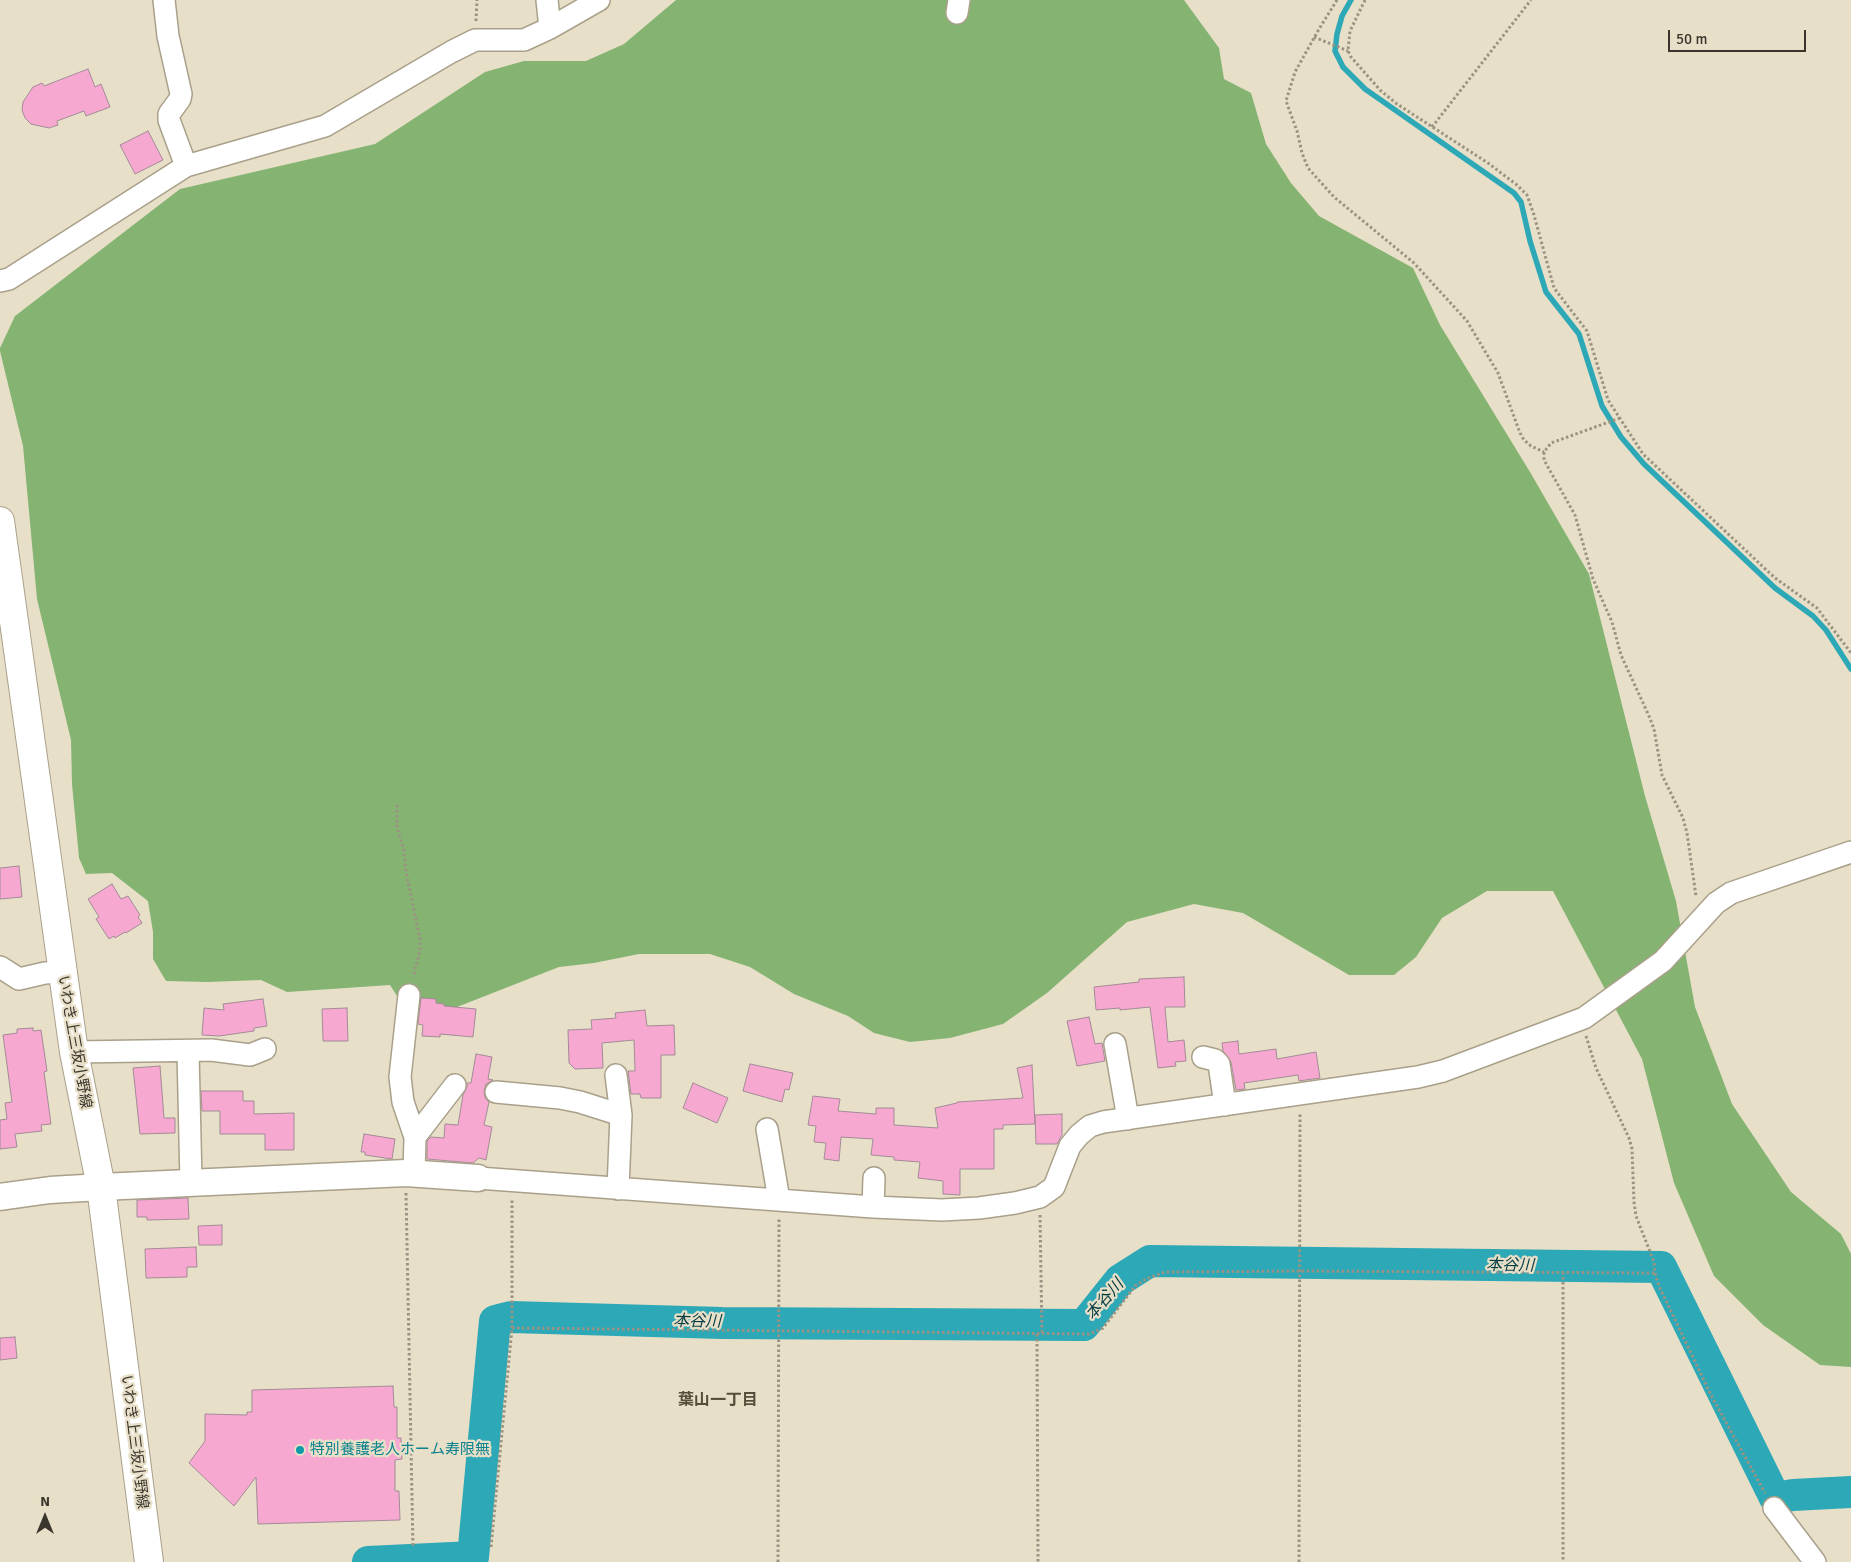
<!DOCTYPE html>
<html>
<head>
<meta charset="utf-8">
<style>
	body { margin:0 }
	#map { position:relative; width:1851px; height:1562px; overflow:hidden; background:#e8dfc8; font-family:Signika,sans-serif }
	canvas { display:block }
	.north { position:absolute; left:20px; top:1492px; width:50px; height:50px; -webkit-text-stroke:4px #e8dfc8; paint-order:stroke; rotate:0deg; font-size:14px; font-weight:700; line-height:20px; text-align:center; color:#3a362d }
	.north::after { content:''; display:block; margin:auto; width:18px; height:22px; background:#3a362d; clip-path:polygon(50% 0,100% 100%,50% 72%,0 100%) }
	.scale { position:absolute; left:1668px; top:30px; width:138px; height:22px; box-sizing:border-box; border:2px solid #3a362d; border-top:0; padding-left:6px; font-size:15px; line-height:18px; white-space:nowrap; color:#3a362d; -webkit-text-stroke:4px #e8dfc8; paint-order:stroke }
</style>
</head>
<body>
<div id="map">
<canvas width="1851" height="1562"></canvas>
<div class="north">N</div>
<div class="scale">50 m</div>
</div>
<script>
const context = document.querySelector('canvas').getContext('2d');
context.lineJoin = 'round';
function fillPath(path, color) { context.fillStyle = color; context.fill(path, 'evenodd'); }
const shape = rows => new Path2D(rows.map(r => 'M' + r).join(''));
function stroke(path, color, width, dash) { context.strokeStyle = color; context.lineWidth = width; context.lineCap = dash ? 'butt' : 'round'; context.setLineDash(dash || []); context.stroke(path); }
function write(font, color, halo, rows, align = 'center') {
  context.font = font + ' Signika,"Noto Sans JP",sans-serif'; context.lineWidth = 4.5; context.setLineDash([]); context.textBaseline = 'middle'; context.strokeStyle = halo; context.fillStyle = color; for (const [text, x, y, turn = 0] of rows) {
    context.save(); context.translate(x, y); context.rotate((+turn || 0) * Math.PI / 180); context.textAlign = isNaN(turn) ? turn : align; if (halo) context.strokeText(text, 0, 0); context.fillText(text, 0, 0); context.restore();
  }
}
fillPath(shape([
	[676,0,1184,0,1219,48,1224,79,1251,93,1266,144,1291,183,1319,216,1413,268,1440,325,1530,472,1589,574,1645,796,1676,901,1695,1007,1732,1104,1791,1192,1841,1234,1851,1254,1851,1367,1820,1365,1763,1325,1714,1276,1674,1183,1642,1059,1553,891,1487,891,1442,918,1416,957,1394,975,1349,975,1243,913,1194,904,1127,922,1047,993,1003,1024,950,1038,910,1042,874,1033,848,1016,794,994,750,967,710,954,639,954,594,963,559,967,457,1007,435,1012,412,1007,399,999,390,985,287,992,261,980,207,982,166,981,153,959,153,932,148,901,112,873,86,874,79,858,72,784,71,740,37,599,23,446,0,351,0,348,15,316,180,189,375,144,485,72,524,61,586,61,624,44]
]), '#85b472');
stroke(shape([
	[1351,0,1342,16,1337,34,1335,51,1343,67,1365,89,1514,193,1521,202,1530,241,1546,292,1579,334,1602,406,1621,437,1644,464,1775,588,1813,616,1826,630,1851,669]
]), '#2da8b7', 5.5);
stroke(shape([
	[368,1562,473,1557,495,1321,511,1317,722,1323,1084,1325,1120,1280,1150,1261,1661,1267,1775,1498,1793,1495,1851,1492]
]), '#2da8b7', 32);
const building = shape([
	[88,69,95,87,101,84,110,107,86,116,84,111,57,121,58,125,49,128,31,124,25,118,22,110,23,102,33,87,42,83,44,86,88,69],
	[148,131,163,160,135,174,120,145,148,131],
	[19,866,22,897,0,899,0,868,19,866],
	[112,884,121,899,128,896,140,915,138,917,142,923,126,933,125,932,115,938,114,936,109,939,96,919,99,917,88,899,112,884],
	[1184,977,1185,1007,1165,1007,1168,1042,1184,1040,1186,1061,1175,1062,1176,1066,1158,1068,1150,1007,1120,1010,1120,1008,1096,1010,1094,987,1139,982,1139,979,1184,977],
	[421,998,436,999,436,1003,444,1004,444,1006,476,1009,473,1037,440,1034,440,1037,422,1036,423,1025,418,1024,421,998],
	[263,999,267,1026,254,1028,254,1031,219,1036,202,1035,204,1008,224,1010,223,1004,263,999],
	[347,1008,348,1041,323,1041,322,1009,347,1008],
	[645,1010,647,1026,674,1025,675,1055,661,1055,661,1098,641,1098,640,1094,631,1094,628,1071,635,1071,634,1040,602,1043,603,1068,575,1069,569,1063,568,1030,592,1029,591,1020,616,1018,615,1013,645,1010],
	[1089,1017,1095,1044,1102,1043,1105,1061,1077,1066,1067,1021,1089,1017],
	[33,1028,33,1031,41,1030,47,1071,44,1072,51,1124,41,1125,42,1131,15,1134,17,1147,0,1149,0,1120,7,1119,5,1103,12,1102,3,1035,17,1033,17,1029,33,1028],
	[1238,1041,1239,1054,1276,1049,1277,1059,1316,1052,1320,1078,1299,1081,1298,1075,1244,1083,1245,1089,1236,1090,1231,1062,1223,1051,1222,1043,1238,1041],
	[476,1054,492,1057,488,1079,493,1080,486,1084,484,1091,485,1098,489,1102,484,1125,492,1127,486,1160,479,1158,473,1163,427,1159,427,1141,431,1137,444,1138,445,1124,458,1125,463,1095,467,1087,467,1083,471,1083,476,1054],
	[750,1064,793,1073,789,1090,785,1089,782,1102,743,1091,750,1064],
	[1032,1065,1035,1124,1003,1125,1003,1129,994,1129,994,1169,960,1169,960,1195,943,1194,943,1181,918,1178,920,1162,894,1160,894,1157,871,1155,873,1139,841,1137,839,1161,824,1159,826,1143,814,1142,816,1126,808,1125,813,1096,840,1099,838,1111,876,1114,876,1108,894,1108,894,1125,938,1128,935,1108,957,1103,957,1102,1023,1098,1017,1068,1032,1065],
	[160,1066,164,1118,175,1118,175,1133,140,1134,133,1068,160,1066],
	[693,1083,728,1098,717,1123,683,1108,693,1083],
	[201,1091,243,1091,243,1101,254,1101,254,1114,294,1113,294,1150,265,1150,265,1134,220,1134,220,1111,202,1111,201,1091],
	[1062,1114,1062,1135,1057,1144,1036,1144,1035,1115,1062,1114],
	[364,1134,395,1139,392,1159,365,1155,365,1152,361,1152,364,1134],
	[188,1198,189,1219,147,1220,147,1217,137,1217,137,1200,188,1198],
	[222,1225,222,1245,199,1245,198,1226,222,1225],
	[196,1247,197,1267,187,1267,187,1277,146,1278,145,1249,196,1247],
	[15,1337,17,1358,0,1360,0,1338,15,1337],
	[393,1386,394,1407,397,1407,397,1438,401,1438,402,1459,395,1460,395,1491,399,1491,400,1520,258,1524,256,1477,234,1506,189,1463,205,1441,205,1414,247,1415,247,1412,252,1412,252,1390,393,1386]
]);
fillPath(building, '#f6a8d1');
stroke(building, '#a28b96', 1);
const minor = shape([
	[164,0,168,36,181,94,180,99,169,114,169,120,186,166],
	[547,0,550,28],
	[957,13,959,0],
	[0,281,9,279,186,166,325,126,451,52,475,40,524,40,550,28,599,0],
	[0,967,19,979,45,973,63,972],
	[409,995,400,1077,403,1102,415,1137],
	[1115,1044,1128,1119],
	[188,1051,191,1183],
	[74,1052,211,1050,250,1055,265,1049],
	[1203,1057,1215,1060,1219,1064,1225,1105],
	[616,1075,621,1115,618,1189],
	[496,1092,560,1098,580,1102,621,1115],
	[767,1129,779,1200],
	[414,1173,415,1137,455,1085],
	[478,1178,873,1207,942,1210,979,1208,1015,1203,1040,1197,1054,1187,1070,1146,1079,1135,1090,1126,1103,1122,1418,1077,1443,1071,1584,1018,1663,961,1716,903,1731,893,1851,852],
	[873,1207,874,1178],
	[1774,1508,1815,1562]
]);
const tertiary = shape([
	[0,1197,50,1190,101,1187,406,1173,478,1178]
]);
const primary = shape([
	[0,521,74,1052,101,1187,149,1562]
]);
stroke(minor, '#a9a08a', 24);
stroke(tertiary, '#a9a08a', 29);
stroke(primary, '#a9a08a', 30);
stroke(shape([
	[1337,0,1319,29,1295,72,1286,101,1297,131,1302,153,1308,168,1334,197,1414,263,1467,321,1498,373,1520,433,1524,440,1531,446,1544,452],
	[1365,0,1350,31,1348,51,1351,57,1380,90,1397,104,1488,163,1517,185,1527,195,1534,215,1554,288,1587,331,1608,400,1643,454,1775,578,1817,608,1851,653],
	[476,21,477,0],
	[1314,37,1348,51],
	[1432,127,1531,0],
	[1620,418,1551,443,1544,452,1544,460,1575,515,1593,579,1612,622,1621,655,1649,716,1654,729,1662,775,1683,818,1687,833,1696,896],
	[397,805,397,827,404,851,406,872,420,939,420,951,413,977],
	[1586,1036,1596,1068,1629,1138,1632,1149,1634,1202,1636,1216,1654,1262,1655,1273,1659,1286,1711,1395,1765,1493],
	[406,1193,413,1548],
	[1040,1215,1042,1334],
	[1563,1272,1563,1562],
	[512,1328,512,1199],
	[1037,1334,1038,1562],
	[491,1547,512,1328,1089,1334,1103,1328,1135,1286,1146,1279,1165,1272,1300,1271,1655,1273],
	[778,1562,779,1218],
	[1299,1562,1300,1112]
]), '#9a9382', 3, [2.5, 2.5]);
stroke(minor, '#fff', 21);
stroke(tertiary, '#fff', 26);
stroke(primary, '#fff', 28);
for (const [x, y, r, color] of [
	[300,1450,5,"#0f9aa8"]
]) { const dot = new Path2D(); dot.arc(x, y, r, 0, 2 * Math.PI); context.fillStyle = color; context.fill(dot); stroke(dot, '#e8dfc8', 2); }
write('15px', '#3a362d', '#e8dfc8', [
	["いわき上三坂小野線",74,1042,80],
	["いわき上三坂小野線",134,1442,83]
]);
write('15px', '#0d838f', '#e8dfc8', [
	["特別養護老人ホーム寿限無",310,1450]
], 'left');
write('italic 16px', '#043c43', '#e8dfc8', [
	["本谷川",1510,1266,1],
	["本谷川",1105,1300,-49],
	["本谷川",697,1322,1]
]);
write('bold 16px', '#564e3b', '#e8dfc8', [
	["葉山一丁目",718,1401]
]);
</script>
</body>
</html>
